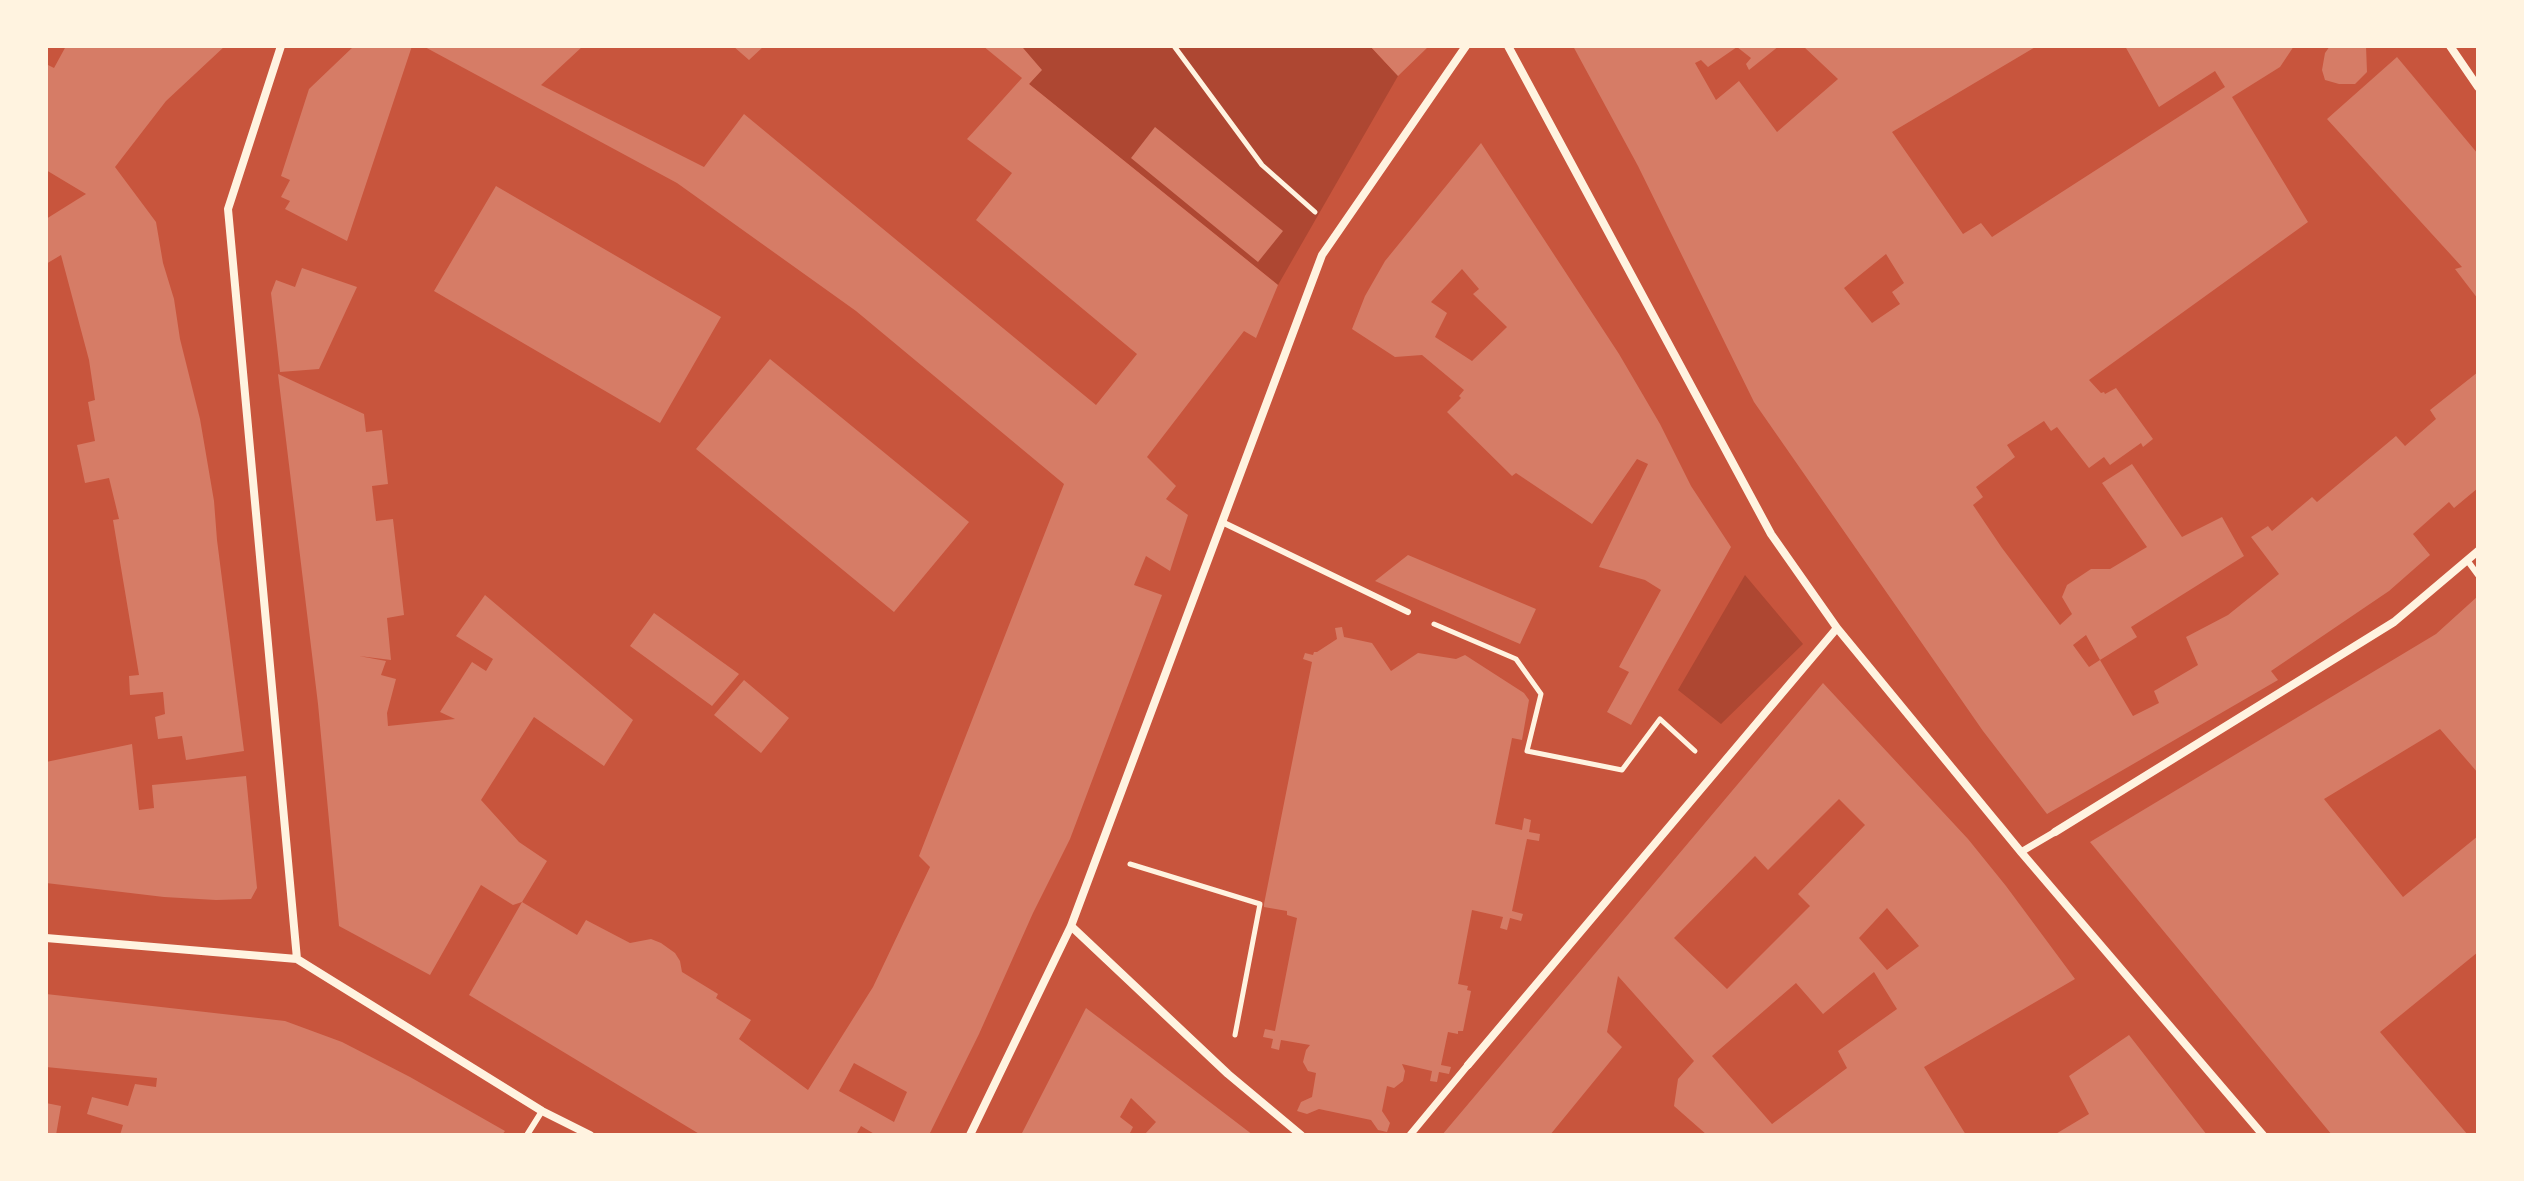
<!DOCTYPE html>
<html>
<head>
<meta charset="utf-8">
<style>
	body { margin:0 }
	#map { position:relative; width:2524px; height:1181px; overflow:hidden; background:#c8553d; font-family:Bitter,serif }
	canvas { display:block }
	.frame { position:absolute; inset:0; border:48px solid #fff3e0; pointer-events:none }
</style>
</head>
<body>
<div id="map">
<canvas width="2524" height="1181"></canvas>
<div class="frame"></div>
</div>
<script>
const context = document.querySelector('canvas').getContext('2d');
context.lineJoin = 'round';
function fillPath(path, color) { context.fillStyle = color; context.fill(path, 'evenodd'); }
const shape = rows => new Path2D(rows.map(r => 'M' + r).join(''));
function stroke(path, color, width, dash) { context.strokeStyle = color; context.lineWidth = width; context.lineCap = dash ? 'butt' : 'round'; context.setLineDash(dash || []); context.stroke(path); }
fillPath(shape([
	[1025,46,1370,46,1398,76,1278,285,1029,84,1041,70,1023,48],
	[1745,575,1803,644,1721,724,1678,690]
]), '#ae4732');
fillPath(shape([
	[66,46,225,46,166,101,115,167,156,222,163,263,174,299,180,339,200,419,214,501,217,540,244,751,186,760,182,736,158,739,155,717,165,714,163,692,130,695,129,676,139,675,113,520,119,519,109,478,85,483,77,445,95,441,88,402,95,400,89,360,61,255,46,264,46,219,86,194,46,170,46,64,54,68],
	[354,46,412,46,347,241,285,209,290,201,281,197,290,180,281,176,309,89],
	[423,46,583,46,541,85,704,167,744,114,1096,405,1137,354,976,220,1012,173,967,139,1022,78,983,46,1025,46,1023,48,1042,70,1029,84,1278,285,1256,338,1244,331,1147,457,1176,486,1166,499,1188,515,1170,571,1146,556,1134,585,1162,595,1070,839,1033,913,979,1034,929,1135,876,1135,861,1126,856,1135,701,1135,469,995,522,902,513,905,481,885,430,975,339,926,318,704,278,374,364,414,366,432,382,430,388,484,372,486,376,521,393,519,404,615,387,618,391,660,359,656,386,661,381,675,396,679,387,713,388,726,455,719,440,712,472,662,486,671,493,659,456,636,485,595,633,720,604,766,534,717,481,800,519,842,547,861,522,902,577,935,586,920,630,943,651,939,661,943,675,953,680,961,682,972,718,994,716,998,751,1020,739,1039,808,1090,873,987,930,867,919,856,1064,484,856,311,677,183],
	[854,1063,907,1092,894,1122,839,1091],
	[733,46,764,46,749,60],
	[1370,46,1429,46,1398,76],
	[1573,46,1779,46,1749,70,1746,64,1751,58,1737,47,1708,67,1701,60,1695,63,1716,100,1739,81,1777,132,1838,79,1803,46,2037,46,1892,132,1963,234,1981,223,1992,237,2225,87,2215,71,2159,107,2125,46,2294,46,2280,67,2232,97,2308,222,2089,380,2101,393,2104,392,2105,394,2116,388,2153,439,2143,447,2141,443,2110,465,2104,457,2089,468,2057,427,2051,431,2044,421,2007,445,2015,457,1976,487,1983,497,1973,505,2002,548,2060,625,2072,614,2062,597,2067,585,2091,569,2110,569,2147,547,2102,483,2132,464,2182,537,2222,517,2244,556,2131,627,2137,637,2100,660,2086,635,2073,645,2089,667,2100,660,2133,716,2159,703,2154,691,2198,665,2186,637,2228,615,2279,574,2251,537,2268,526,2272,531,2312,497,2317,502,2396,436,2405,446,2436,419,2430,410,2478,372,2478,488,2454,508,2449,502,2413,534,2430,555,2389,591,2271,671,2278,680,2047,814,1983,731,1754,402,1638,166],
	[1886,254,1904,283,1892,292,1900,304,1872,323,1844,288],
	[2330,46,2366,46,2367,72,2355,84,2339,84,2325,80,2322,70,2325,53],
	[2397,57,2478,154,2478,299,2455,269,2462,267,2327,119],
	[1155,127,1283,231,1258,262,1131,158],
	[1481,143,1619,354,1660,424,1691,486,1731,547,1631,725,1607,712,1629,672,1619,667,1661,590,1645,580,1599,567,1648,464,1637,459,1592,524,1516,473,1512,476,1447,412,1461,398,1459,396,1464,390,1422,355,1395,357,1352,329,1365,296,1385,261],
	[1462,269,1479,289,1473,294,1507,327,1472,361,1435,337,1447,313,1431,302],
	[496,186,721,317,660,423,434,291],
	[302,268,357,287,319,369,280,372,271,293,276,280,295,287],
	[770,359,969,522,894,612,696,449],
	[1408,555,1536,609,1520,644,1375,581],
	[2478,596,2478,773,2440,729,2324,799,2403,897,2478,836,2478,952,2380,1032,2468,1135,2332,1135,2090,842,2436,634],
	[654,613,739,674,712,706,630,646],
	[1342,627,1344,637,1372,643,1391,671,1418,653,1456,659,1465,655,1524,693,1529,700,1522,740,1512,738,1495,824,1522,830,1524,818,1531,820,1529,832,1540,834,1539,841,1527,839,1512,911,1523,914,1521,921,1510,918,1507,930,1500,928,1503,917,1472,910,1458,984,1468,986,1467,990,1471,991,1463,1031,1458,1031,1458,1034,1448,1032,1441,1065,1451,1067,1449,1074,1439,1072,1437,1082,1430,1081,1432,1071,1402,1064,1405,1071,1403,1081,1394,1088,1387,1086,1382,1111,1390,1123,1387,1132,1378,1130,1371,1120,1319,1109,1307,1114,1297,1111,1301,1102,1312,1097,1316,1073,1308,1071,1303,1062,1306,1050,1310,1045,1281,1040,1279,1050,1271,1048,1273,1039,1263,1037,1265,1029,1275,1031,1297,918,1287,915,1287,911,1264,907,1264,904,1312,662,1303,659,1305,653,1313,655,1314,652,1317,652,1337,639,1335,628],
	[744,680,789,718,761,753,714,715],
	[1823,683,1968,839,2006,886,2075,979,1924,1067,1966,1135,1707,1135,1674,1106,1678,1079,1694,1061,1618,976,1607,1032,1622,1047,1550,1135,1442,1135],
	[1839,799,1865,825,1798,894,1810,906,1727,989,1674,938,1755,856,1768,870],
	[1887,908,1919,946,1887,970,1859,938],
	[1874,972,1897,1009,1838,1051,1847,1068,1772,1124,1712,1056,1796,983,1823,1014],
	[132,744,139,810,154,808,152,785,246,776,257,888,251,899,216,900,164,897,46,883,46,762],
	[46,994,285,1021,342,1042,410,1077,505,1131,502,1135,120,1135,123,1125,87,1114,92,1097,128,1106,135,1084,156,1087,157,1078,46,1067],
	[1086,1008,1219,1109,1253,1135,1147,1135,1145,1134,1156,1122,1131,1098,1120,1117,1133,1127,1129,1135,1021,1135],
	[2129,1035,2207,1135,2054,1135,2089,1114,2069,1076],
	[46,1103,61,1106,56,1135,46,1135]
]), '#d67c66');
stroke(shape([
	[1174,46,1262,165,1315,212],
	[1434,624,1516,659,1541,694,1527,751,1622,770,1660,719,1695,751],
	[1130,864,1260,904,1235,1035]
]), '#fff3e0', 5);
stroke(shape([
	[1222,522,1408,612],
	[2467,560,2478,575],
	[527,1135,542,1111]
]), '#fff3e0', 6);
stroke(shape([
	[2021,852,2055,832],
	[1410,1135,1468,1065]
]), '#fff3e0', 7);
stroke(shape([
	[281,46,228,209,297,959],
	[1508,46,1771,534,1837,628,2021,852,2263,1135],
	[2450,46,2478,87],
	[2055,832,2394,622,2478,551],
	[1071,926,1228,1074,1301,1135],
	[46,938,297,959,542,1111,590,1135],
	[1468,1065,1837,628],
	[970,1135,1071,926,1322,255,1466,46]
]), '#fff3e0', 8);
</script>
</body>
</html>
